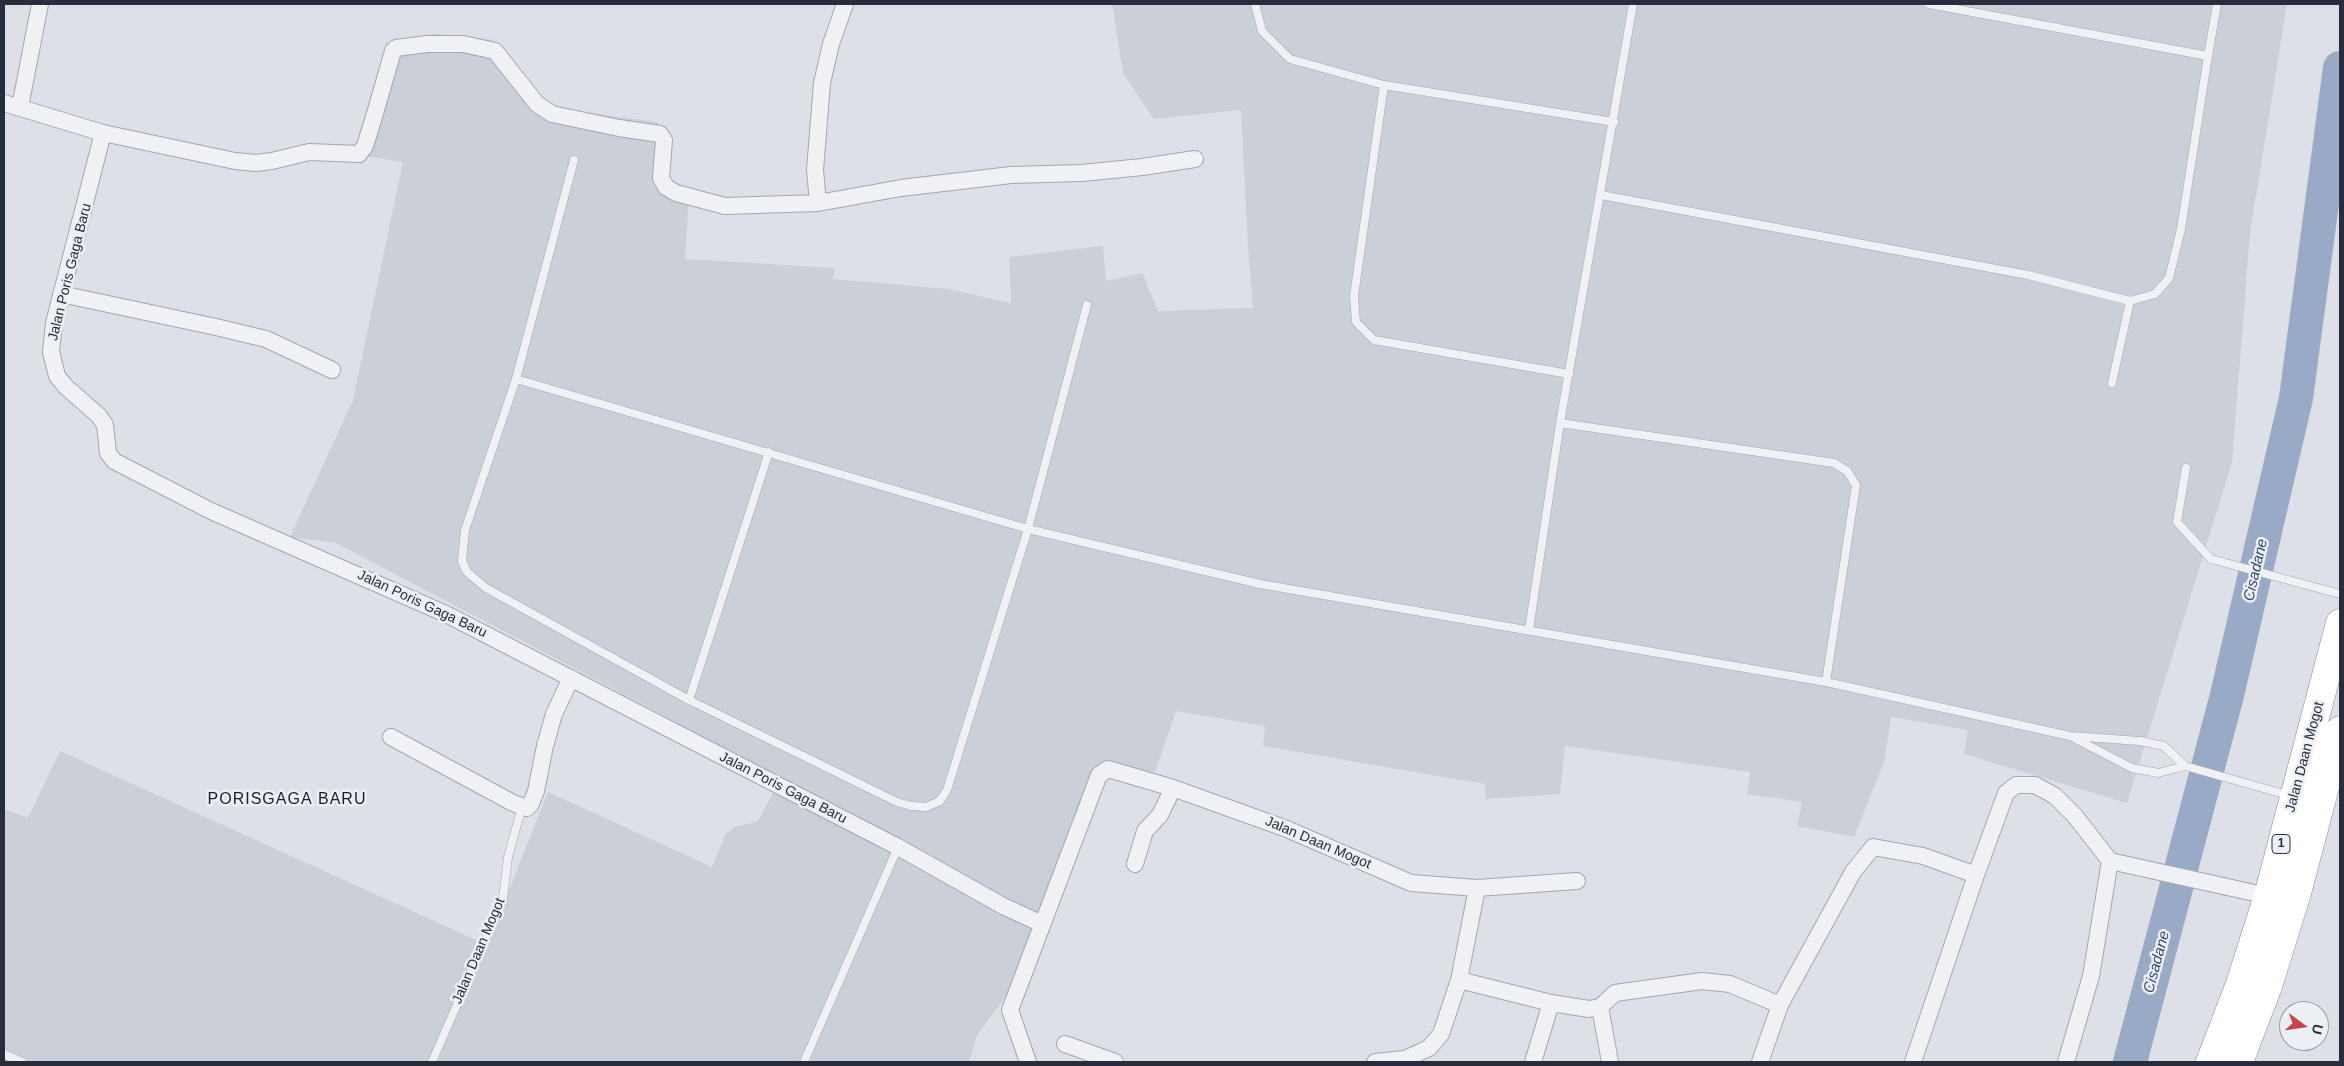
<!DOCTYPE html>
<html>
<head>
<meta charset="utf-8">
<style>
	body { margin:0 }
	#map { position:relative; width:2344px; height:1066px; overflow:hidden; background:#dde0e6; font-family:Arial,sans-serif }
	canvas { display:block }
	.frame { position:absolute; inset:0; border:5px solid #272d3c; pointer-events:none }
	.north { position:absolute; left:2279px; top:1001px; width:50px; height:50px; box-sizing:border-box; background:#eceff4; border:1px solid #9da1aa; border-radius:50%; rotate:104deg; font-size:14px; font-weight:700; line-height:20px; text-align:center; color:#272d3c }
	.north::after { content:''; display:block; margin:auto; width:18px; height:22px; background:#c8454d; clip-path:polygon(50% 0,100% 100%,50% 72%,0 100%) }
</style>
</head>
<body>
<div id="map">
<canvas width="2344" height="1066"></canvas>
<div class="frame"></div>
<div class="north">U</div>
</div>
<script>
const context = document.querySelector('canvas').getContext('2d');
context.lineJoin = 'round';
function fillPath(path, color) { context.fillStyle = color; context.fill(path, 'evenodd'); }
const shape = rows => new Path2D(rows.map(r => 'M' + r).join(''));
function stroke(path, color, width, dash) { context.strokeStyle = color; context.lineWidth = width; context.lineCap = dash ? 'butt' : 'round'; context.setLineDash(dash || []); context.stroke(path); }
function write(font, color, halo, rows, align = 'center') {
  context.font = font + ' Arial,sans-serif'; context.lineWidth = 5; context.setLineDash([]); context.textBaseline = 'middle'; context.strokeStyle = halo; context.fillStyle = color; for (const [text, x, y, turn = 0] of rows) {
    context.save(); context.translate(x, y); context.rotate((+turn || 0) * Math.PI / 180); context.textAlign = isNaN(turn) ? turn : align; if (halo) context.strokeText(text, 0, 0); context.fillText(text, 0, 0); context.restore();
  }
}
fillPath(shape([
	[1112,4,2287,4,2250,233,2232,462,2127,803,1964,754,1968,730,1891,717,1884,762,1854,837,1797,826,1802,802,1747,794,1750,772,1565,746,1560,794,1486,799,1485,784,1263,746,1265,726,1176,711,1153,778,1106,761,1074,859,1018,980,977,1035,969,1062,4,1062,4,809,28,818,60,751,487,945,548,792,712,867,725,835,735,827,758,821,781,779,680,724,336,543,290,537,353,400,403,162,364,156,387,72,385,43,434,34,493,40,548,108,658,122,656,178,689,194,685,259,835,268,833,279,948,289,1011,303,1009,257,1103,246,1106,281,1142,273,1158,311,1253,308,1248,247,1241,110,1154,119,1123,73]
]), '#cbcfd8');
stroke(shape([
	[2130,1062,2227,695,2296,398,2340,68]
]), '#99aac6', 34);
const lane = shape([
	[1255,4,1262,31,1290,59,1384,85,1614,122],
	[1929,4,2208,56,2181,229,2169,278,2155,294,2130,301,2112,383],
	[2208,56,2217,4],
	[1384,85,1354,296,1356,322,1374,340,1569,374],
	[574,160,516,379,465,530,462,561,467,572,486,588,689,700,897,802,911,806,926,807,940,801,947,790,1028,529,1087,305],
	[1601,195,2028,275,2130,301],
	[516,379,1028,529,1260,584,1826,682,2070,736,2140,741,2164,746,2185,766,2291,796],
	[1560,423,1834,463,1847,471,1856,485,1826,682],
	[2186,468,2177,522,2211,559,2340,594],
	[1529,630,1560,423,1633,4],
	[689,700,769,452],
	[2074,738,2132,768,2158,773,2185,766],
	[4,1054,22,1062],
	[432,1062,503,899,508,857,522,807],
	[804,1062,898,847]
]);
const street = shape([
	[4,103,103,133,235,161,256,163,272,161,309,152,359,154,365,146,376,110,393,51,396,48,427,44,463,44,495,51,537,104,552,114,619,128,660,134,664,140,661,178,666,187,676,193,725,206,818,203,815,170,822,83,831,44,845,4],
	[20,107,40,4],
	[103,133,54,323,51,352,57,376,66,387,99,416,105,425,108,453,114,461,211,511,446,614,898,847,1003,906,1042,924],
	[818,203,901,188,1011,175,1082,173,1142,167,1195,159],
	[61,294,216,327,266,339,332,370],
	[391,737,513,803,527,808,531,804,536,791,545,746,554,714,571,678],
	[1135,864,1145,831,1160,815,1173,788],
	[1459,980,1551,1003,1589,1009,1600,1007,1615,993,1702,981,1730,984,1780,1005,1853,872,1873,847,1923,856,1976,875,2006,793,2016,785,2035,785,2055,796,2075,816,2110,861,2268,896],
	[1600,1007,1610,1062],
	[1065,1044,1115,1062],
	[1028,1062,1010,1010,1099,775,1108,769,1173,788,1287,829,1411,883,1477,888,1577,881],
	[1375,1062,1405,1059,1429,1048,1441,1034,1459,980,1477,888],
	[1533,1062,1551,1003],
	[1760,1062,1780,1005],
	[1913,1062,1976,875],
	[2066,1062,2091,976,2110,861]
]);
const highway = shape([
	[2210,1062,2240,984,2268,896,2340,623],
	[2239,1062,2268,986,2297,893,2340,730]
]);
stroke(lane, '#a3a7b0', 9);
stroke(street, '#a3a7b0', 18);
stroke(highway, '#858c9c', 29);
stroke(lane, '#f0f1f5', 8);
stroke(street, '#f0f1f5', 16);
stroke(highway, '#fff', 28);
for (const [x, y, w] of [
	[2281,844,18]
]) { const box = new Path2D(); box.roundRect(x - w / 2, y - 9.5, w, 19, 4); context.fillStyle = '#eceff4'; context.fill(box); stroke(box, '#272d3c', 1); }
write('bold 12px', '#272d3c', null, [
	["1",2281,844]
]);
write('14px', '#272d3c', '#eceff4', [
	["Jalan Poris Gaga Baru",70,272,-76],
	["Jalan Poris Gaga Baru",422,604,25],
	["Jalan Daan Mogot",2305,757,-75],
	["Jalan Poris Gaga Baru",783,788,27],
	["Jalan Daan Mogot",1318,843,23],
	["Jalan Daan Mogot",479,951,-67]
]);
write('italic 15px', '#33486f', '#eceff4', [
	["Cisadane",2256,570,-77],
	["Cisadane",2157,962,-75]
]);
context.letterSpacing = '1px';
write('16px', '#1a1e2d', '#eceff4', [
	["PORISGAGA BARU",287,800]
]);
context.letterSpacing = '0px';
</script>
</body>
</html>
